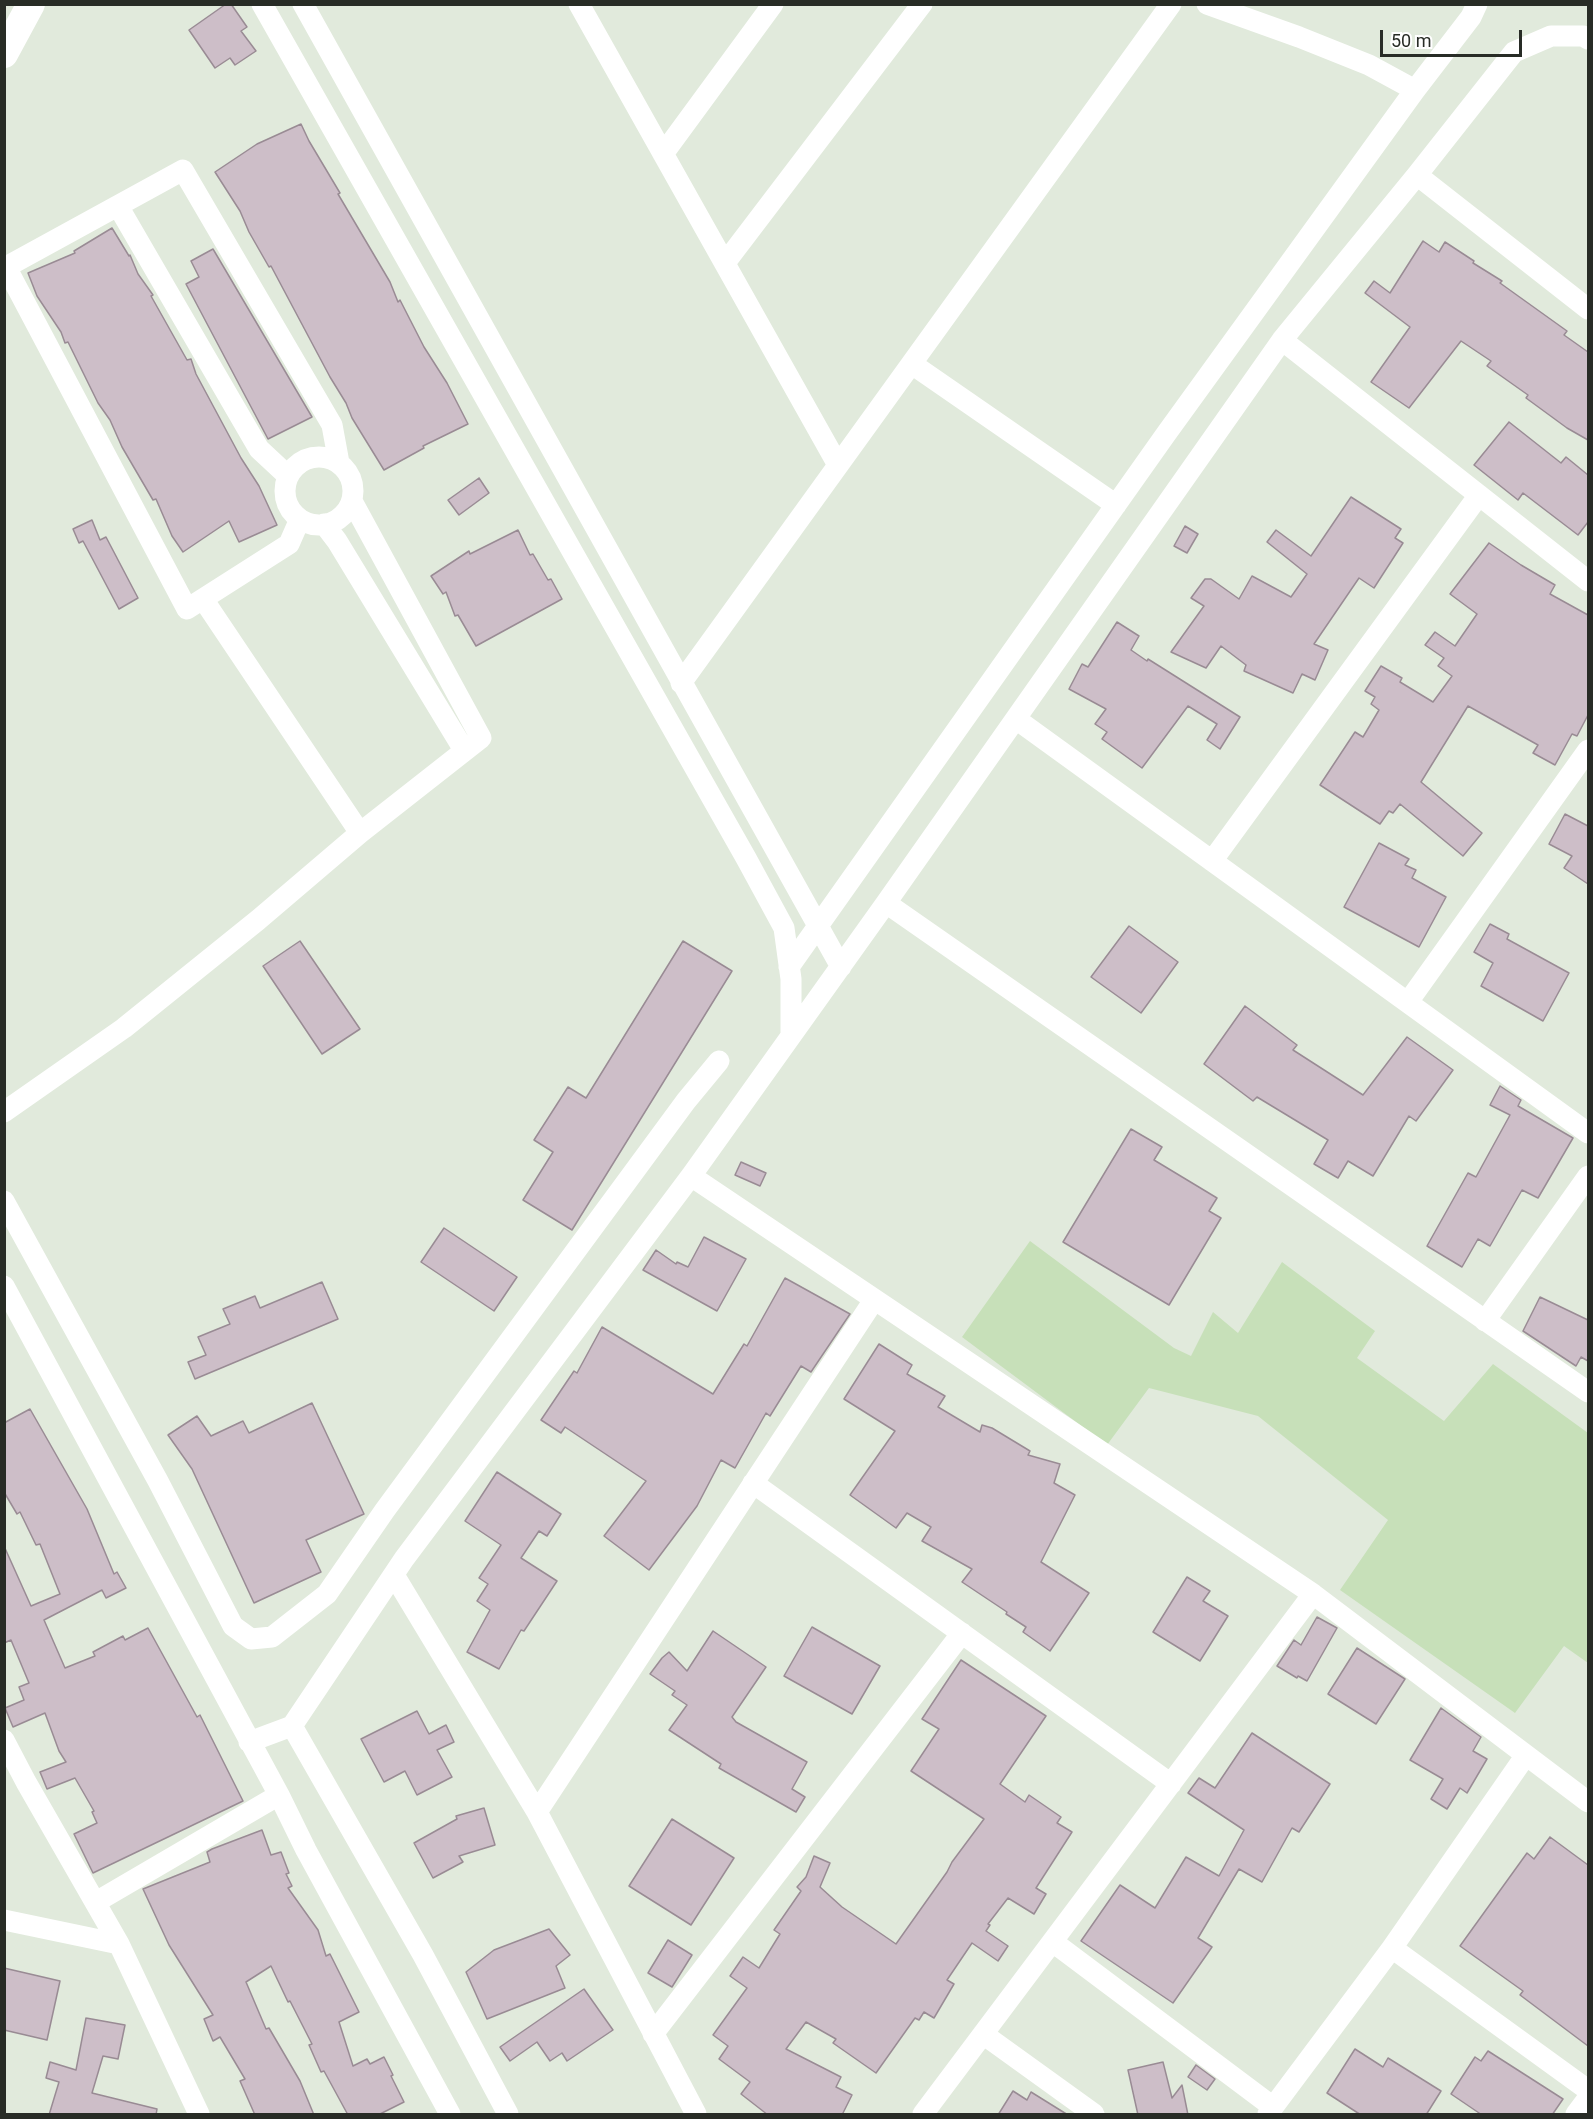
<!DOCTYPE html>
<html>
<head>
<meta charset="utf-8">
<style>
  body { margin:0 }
  #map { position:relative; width:1593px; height:2119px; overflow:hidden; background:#e1eadc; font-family:Roboto,sans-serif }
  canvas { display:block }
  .frame { position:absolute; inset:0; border:6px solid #282c26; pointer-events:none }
  .scale { position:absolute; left:1380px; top:30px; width:142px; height:27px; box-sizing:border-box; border:3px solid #282c26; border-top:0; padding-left:8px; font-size:18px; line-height:21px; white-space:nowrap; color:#282c26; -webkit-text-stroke:4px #fff; paint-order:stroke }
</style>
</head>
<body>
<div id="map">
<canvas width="1593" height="2119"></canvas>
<div class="frame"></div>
<div class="scale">50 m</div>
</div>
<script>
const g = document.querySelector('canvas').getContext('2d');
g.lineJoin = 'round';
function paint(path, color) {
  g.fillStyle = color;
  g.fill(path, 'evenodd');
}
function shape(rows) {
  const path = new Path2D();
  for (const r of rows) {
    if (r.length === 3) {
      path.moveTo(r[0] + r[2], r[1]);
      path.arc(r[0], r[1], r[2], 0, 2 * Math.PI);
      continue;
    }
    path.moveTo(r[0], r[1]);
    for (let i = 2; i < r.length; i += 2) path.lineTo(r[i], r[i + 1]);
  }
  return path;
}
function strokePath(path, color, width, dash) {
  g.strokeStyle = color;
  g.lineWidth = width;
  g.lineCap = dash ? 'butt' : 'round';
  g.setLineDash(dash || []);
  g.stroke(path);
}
paint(shape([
  [1030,1241,1174,1348,1191,1356,1213,1312,1238,1333,1282,1262,1375,1331,1357,1358,1444,1421,1493,1364,1588,1433,1588,1663,1564,1646,1515,1713,1340,1590,1388,1520,1258,1416,1149,1388,1107,1445,962,1337]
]), '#c7e0b9');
const building = shape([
  [226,4,231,4,247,27,241,31,256,51,235,65,230,58,215,68,189,30,226,4],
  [301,124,309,141,340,193,338,194,390,282,398,302,400,300,424,347,447,383,468,424,423,446,424,448,384,470,352,418,346,403,330,377,271,266,269,267,249,232,240,211,215,172,257,144,301,124],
  [112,228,129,256,130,255,138,274,153,295,151,296,187,360,191,359,196,374,241,458,259,486,277,525,239,542,229,521,183,552,172,536,156,499,153,500,122,447,110,420,98,403,68,342,65,343,61,332,37,296,28,273,75,253,74,251,112,228],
  [1423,241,1439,252,1445,242,1474,261,1473,263,1502,281,1500,283,1567,331,1564,335,1588,352,1588,440,1567,428,1526,398,1528,395,1487,366,1491,361,1461,341,1409,408,1371,382,1410,327,1365,293,1374,281,1390,293,1423,241],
  [213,249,312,417,268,439,186,284,199,277,191,261,213,249],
  [1509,422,1561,463,1566,457,1588,475,1588,522,1578,535,1523,493,1518,500,1474,465,1509,422],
  [479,478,489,493,459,515,448,500,479,478],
  [1351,497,1401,529,1395,538,1403,543,1374,588,1359,578,1314,644,1328,650,1315,680,1302,674,1293,693,1244,671,1246,665,1221,646,1206,668,1171,652,1204,606,1191,598,1205,579,1211,579,1239,599,1252,576,1291,597,1307,574,1267,542,1276,530,1311,556,1351,497],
  [92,520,100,540,106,537,138,598,119,609,83,541,79,543,73,529,92,520],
  [1185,526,1198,534,1187,553,1174,546,1185,526],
  [518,530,530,555,533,554,548,580,551,579,562,599,476,646,458,615,455,616,446,592,443,594,431,576,469,551,470,554,518,530],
  [1489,543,1521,565,1555,585,1550,594,1588,615,1588,715,1577,736,1572,734,1555,765,1533,753,1538,745,1468,706,1421,782,1482,833,1463,856,1400,804,1393,813,1389,811,1380,824,1320,785,1355,732,1363,737,1379,710,1371,704,1375,697,1365,691,1381,666,1402,678,1400,682,1433,702,1452,676,1438,666,1444,658,1425,645,1435,632,1455,646,1477,614,1450,594,1489,543],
  [1117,622,1139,636,1131,650,1147,661,1148,659,1240,717,1220,749,1207,740,1217,724,1188,706,1142,768,1102,739,1107,732,1095,724,1106,709,1069,689,1082,664,1088,667,1117,622],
  [1565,814,1588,826,1588,884,1564,868,1572,856,1549,844,1565,814],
  [1379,843,1409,859,1405,865,1416,870,1412,878,1446,897,1419,947,1344,907,1379,843],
  [1490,924,1509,934,1507,939,1569,973,1543,1021,1481,986,1493,963,1474,952,1490,924],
  [1129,926,1178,962,1141,1013,1091,977,1129,926],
  [300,941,360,1029,322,1054,263,966,300,941],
  [683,941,732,971,572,1230,523,1200,553,1152,534,1140,568,1087,586,1098,683,941],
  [1245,1006,1297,1045,1293,1050,1363,1095,1407,1037,1453,1070,1416,1121,1409,1116,1373,1176,1348,1161,1338,1178,1314,1164,1328,1140,1257,1097,1253,1101,1204,1064,1245,1006],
  [1500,1086,1521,1100,1518,1106,1573,1138,1538,1198,1522,1190,1490,1246,1478,1239,1462,1267,1427,1246,1468,1173,1476,1177,1510,1115,1490,1105,1500,1086],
  [1131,1129,1162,1147,1154,1160,1217,1198,1209,1211,1221,1218,1169,1305,1063,1242,1131,1129],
  [741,1162,766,1173,760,1186,735,1175,741,1162],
  [444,1228,517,1277,494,1311,421,1262,444,1228],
  [704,1237,746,1259,717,1311,643,1270,656,1250,676,1264,677,1262,688,1267,704,1237],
  [785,1278,850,1314,811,1372,801,1366,770,1416,766,1413,735,1468,721,1460,697,1506,649,1570,604,1536,646,1481,565,1427,561,1433,541,1420,574,1371,577,1373,602,1327,713,1394,744,1344,747,1346,785,1278],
  [322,1282,338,1319,195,1379,188,1362,206,1355,198,1337,230,1324,223,1309,255,1296,260,1308,322,1282],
  [1540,1297,1588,1320,1588,1361,1581,1357,1576,1366,1523,1331,1540,1297],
  [879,1344,912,1365,907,1374,945,1396,938,1407,980,1432,982,1425,992,1428,1030,1451,1028,1455,1060,1464,1054,1483,1075,1495,1041,1562,1089,1593,1050,1651,1023,1632,1026,1627,1006,1614,1007,1612,962,1582,972,1569,922,1541,931,1527,907,1513,896,1528,850,1495,895,1431,844,1399,879,1344],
  [312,1403,364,1514,306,1540,321,1572,254,1603,192,1469,168,1435,197,1416,211,1436,243,1421,249,1433,312,1403],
  [30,1409,87,1509,114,1574,117,1572,126,1588,106,1598,102,1590,44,1620,65,1668,95,1656,93,1652,123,1636,125,1640,148,1628,197,1717,200,1715,243,1801,93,1873,74,1834,97,1823,92,1812,94,1811,75,1778,47,1789,40,1772,66,1762,59,1751,45,1713,13,1727,5,1708,24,1700,19,1687,29,1683,11,1640,4,1643,4,1546,31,1606,60,1594,40,1544,36,1545,20,1512,17,1514,4,1492,4,1423,30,1409],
  [497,1472,561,1514,547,1536,539,1531,521,1558,557,1581,524,1631,521,1630,499,1669,467,1652,490,1610,477,1601,488,1584,479,1578,501,1545,465,1521,497,1472],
  [1187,1577,1210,1591,1203,1601,1228,1616,1200,1661,1153,1632,1187,1577],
  [1317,1617,1337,1628,1307,1681,1298,1676,1297,1678,1277,1666,1294,1640,1301,1645,1317,1617],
  [812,1627,880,1666,852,1714,784,1676,812,1627],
  [713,1631,766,1667,732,1717,736,1722,807,1762,792,1789,805,1797,796,1812,719,1768,721,1764,669,1730,687,1705,672,1695,675,1691,650,1674,662,1658,669,1652,687,1671,713,1631],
  [1357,1648,1405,1679,1376,1724,1328,1694,1357,1648],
  [961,1660,1046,1716,1000,1784,1025,1802,1029,1795,1061,1817,1057,1823,1072,1832,1036,1888,1046,1894,1034,1914,1008,1898,988,1924,990,1925,986,1931,1008,1946,998,1961,972,1943,947,1980,954,1984,934,2018,924,2012,919,2020,915,2018,876,2073,833,2043,836,2039,806,2022,786,2049,841,2077,836,2087,852,2095,842,2115,768,2115,741,2094,750,2082,719,2059,728,2046,713,2035,747,1988,730,1976,743,1957,759,1968,780,1934,774,1930,801,1891,797,1887,806,1877,814,1856,830,1863,820,1887,842,1907,896,1944,947,1872,952,1862,984,1819,911,1771,939,1729,922,1719,961,1660],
  [1441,1708,1481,1737,1473,1751,1487,1759,1467,1793,1460,1788,1447,1809,1431,1799,1443,1779,1410,1760,1441,1708],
  [417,1711,429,1734,446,1725,454,1742,437,1750,452,1777,417,1795,405,1771,384,1782,361,1739,417,1711],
  [1252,1733,1330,1784,1299,1832,1292,1828,1262,1882,1239,1869,1198,1938,1212,1947,1173,2003,1081,1941,1120,1885,1155,1908,1186,1857,1219,1876,1244,1830,1188,1793,1199,1778,1215,1788,1252,1733],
  [484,1808,495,1845,459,1856,463,1862,433,1878,414,1843,457,1819,456,1816,484,1808],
  [672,1819,734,1858,691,1925,629,1886,672,1819],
  [262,1830,271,1855,281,1852,289,1873,286,1874,292,1886,288,1888,318,1930,326,1956,330,1954,359,2012,339,2022,353,2066,367,2059,370,2064,384,2057,393,2075,391,2076,404,2102,378,2115,348,2115,324,2071,321,2072,309,2045,312,2044,290,2001,288,2002,271,1966,246,1982,266,2029,269,2028,300,2081,314,2115,255,2115,240,2081,245,2079,220,2037,213,2041,204,2019,213,2015,169,1945,143,1889,210,1862,207,1852,212,1849,262,1830],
  [1550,1837,1588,1865,1588,2046,1520,1995,1523,1991,1460,1946,1527,1853,1534,1859,1550,1837],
  [549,1929,570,1955,556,1966,565,1988,487,2019,466,1972,494,1950,549,1929],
  [668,1940,692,1955,672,1987,648,1973,668,1940],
  [4,1968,60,1981,47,2040,4,2030,4,1968],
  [584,1989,613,2030,567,2061,562,2053,550,2061,537,2042,510,2061,500,2047,584,1989],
  [86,2018,125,2025,118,2059,103,2056,92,2093,157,2109,156,2115,49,2115,59,2082,46,2078,50,2062,76,2070,86,2018],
  [1355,2049,1383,2067,1388,2058,1441,2091,1426,2115,1361,2115,1327,2093,1355,2049],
  [1488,2051,1563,2099,1552,2115,1482,2115,1451,2094,1475,2057,1481,2061,1488,2051],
  [1163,2062,1172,2098,1182,2085,1188,2115,1138,2115,1128,2070,1163,2062],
  [1196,2065,1215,2079,1207,2090,1188,2077,1196,2065],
  [1013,2091,1027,2100,1031,2092,1068,2115,998,2115,1013,2091]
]);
paint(building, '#cdbec8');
strokePath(building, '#998b94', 1.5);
strokePath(shape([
  [262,4,746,858,784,928,791,979,791,1036],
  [303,4,841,967],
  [579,4,838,465],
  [1207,4,1299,37,1369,65,1415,90],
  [663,154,773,4],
  [1417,175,1588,309],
  [118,206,259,449,288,476],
  [725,263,922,4],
  [1282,340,1588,581],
  [912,364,1116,505],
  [319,491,34],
  [300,519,289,544,187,609,6,267,183,170,332,425,339,463],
  [324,524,337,541,464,750],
  [203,599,360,833],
  [681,683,1171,4],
  [1016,719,1588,1133],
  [1212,861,1479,495],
  [886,903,1588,1392],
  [789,967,1166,434,1415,90,1471,17,1477,4],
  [1408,1002,1588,750],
  [4,1112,124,1028,258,920,360,833,481,738,352,501],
  [691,1176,1313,1594,1588,1802],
  [4,1201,158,1481,233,1626,251,1639,272,1637,327,1594,385,1510,686,1101,719,1061],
  [4,1286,279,1795,306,1850,450,2114],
  [1485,1321,1588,1176],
  [753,1483,1171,1784],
  [394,1575,537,1812,696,2114],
  [292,1726,423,1955,508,2114],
  [4,1740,26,1782,119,1944,199,2114],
  [249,1742,292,1726,404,1559,691,1176,886,903,1282,340,1417,175,1514,52,1551,36,1583,36,1588,39],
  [537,1812,874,1300],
  [96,1902,279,1795],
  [4,1920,119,1944],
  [1053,1942,1273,2107],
  [1392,1948,1588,2090],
  [653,2034,962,1633],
  [983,2034,1094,2114],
  [923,2114,1313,1594],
  [1268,2114,1392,1948,1526,1755],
  [1576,2114,1588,2098]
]), '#fff', 21);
strokePath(shape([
  [4,54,31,4]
]), '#fff', 28);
</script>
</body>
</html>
